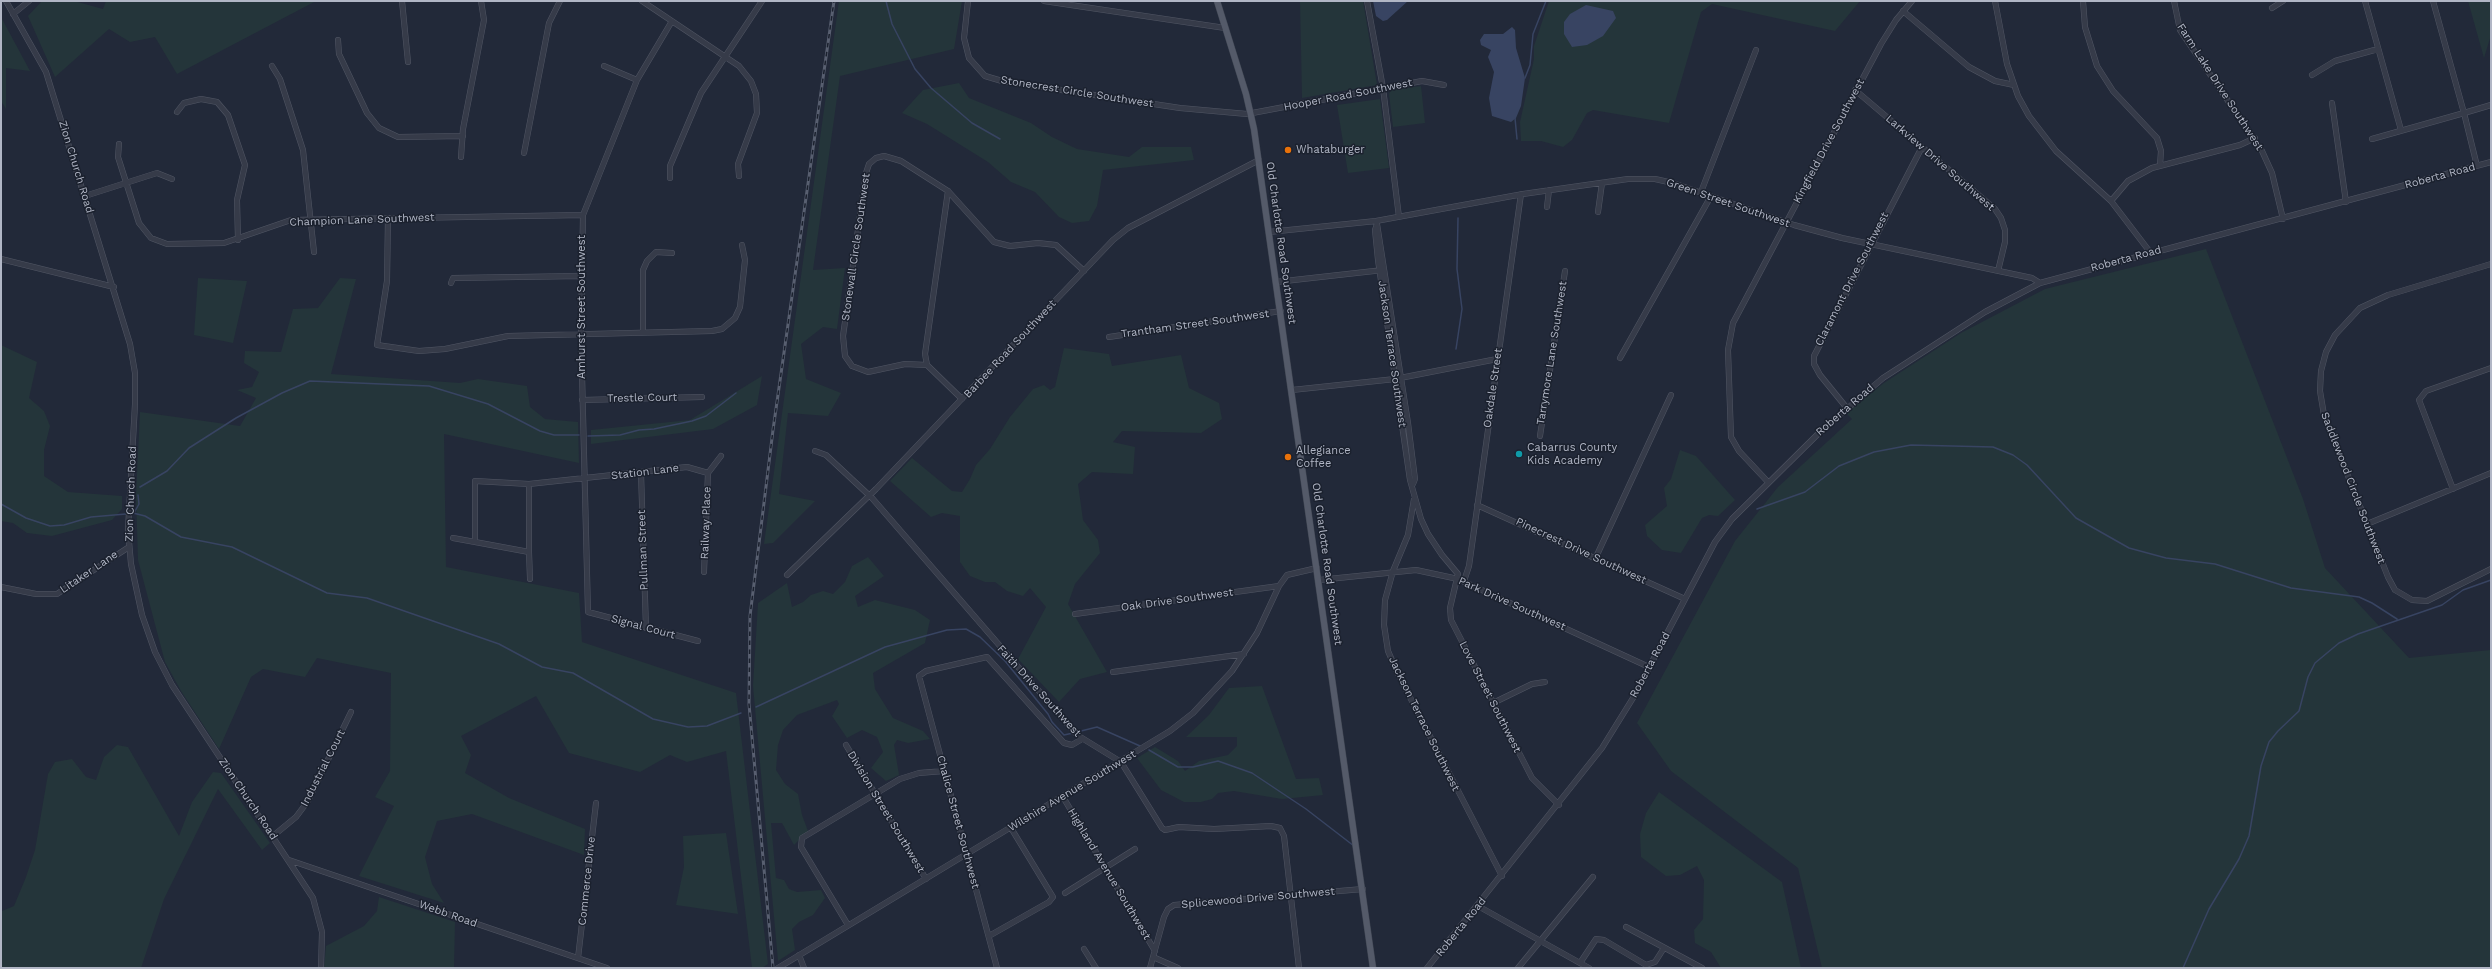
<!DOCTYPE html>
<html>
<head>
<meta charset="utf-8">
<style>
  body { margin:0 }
  #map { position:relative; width:2492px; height:969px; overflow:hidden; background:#222939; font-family:"Work Sans",sans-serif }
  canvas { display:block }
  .frame { position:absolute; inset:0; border:2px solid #b1b6c5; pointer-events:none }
</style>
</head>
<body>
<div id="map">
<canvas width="2492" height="969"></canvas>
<div class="frame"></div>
</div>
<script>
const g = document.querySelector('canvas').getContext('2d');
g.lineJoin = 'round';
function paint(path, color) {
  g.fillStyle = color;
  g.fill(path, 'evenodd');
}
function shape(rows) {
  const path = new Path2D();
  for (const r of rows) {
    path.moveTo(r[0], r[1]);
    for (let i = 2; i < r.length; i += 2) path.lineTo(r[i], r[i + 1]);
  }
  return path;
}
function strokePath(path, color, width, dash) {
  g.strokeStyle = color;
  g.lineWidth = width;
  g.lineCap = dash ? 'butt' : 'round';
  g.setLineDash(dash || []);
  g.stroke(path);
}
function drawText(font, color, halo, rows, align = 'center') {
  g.font = font + ' "Work Sans",sans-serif';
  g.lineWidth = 3;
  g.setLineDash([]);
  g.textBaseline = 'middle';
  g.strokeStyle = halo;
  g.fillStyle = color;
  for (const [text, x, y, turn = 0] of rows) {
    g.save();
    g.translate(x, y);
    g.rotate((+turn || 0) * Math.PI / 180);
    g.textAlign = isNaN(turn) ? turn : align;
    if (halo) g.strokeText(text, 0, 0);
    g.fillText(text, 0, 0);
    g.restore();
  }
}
paint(shape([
  [42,1,74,1,103,9,106,1,316,1,177,74,155,37,130,42,109,29,55,77,28,16],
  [839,1,962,1,954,49,840,76,813,270,845,268,837,329,823,327,801,344,806,379,841,393,828,416,788,413,779,494,815,501,773,543,764,544],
  [1300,1,1363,1,1377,85,1302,98],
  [1549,1,1860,1,1835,31,1712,4,1701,12,1669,123,1593,110,1587,113,1572,140,1563,147,1541,141,1521,141,1520,122,1534,59,1534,46],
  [2468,1,2491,1,2491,35,2484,58],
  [1,17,30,71,6,68,6,109,1,101],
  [959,83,969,98,1031,123,1052,137,1077,149,1129,157,1142,147,1191,147,1194,160,1103,170,1097,206,1089,221,1072,223,1059,217,1035,192,1011,182,988,162,927,124,902,113,923,90],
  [1421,86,1425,123,1393,127,1389,94,1391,90],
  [1380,99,1389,168,1348,173,1337,105],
  [2206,249,2303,499,2325,568,2409,658,2491,650,2491,968,1822,968,1798,868,1671,771,1637,723,1735,541,1778,487,1852,419,1846,413,1884,383,1961,333,2045,289],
  [198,278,247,281,233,343,194,335],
  [340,278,356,279,331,374,460,383,478,379,527,386,530,407,545,419,578,422,579,463,444,434,446,567,579,593,582,642,736,693,768,964,762,968,752,968,726,751,687,762,670,755,640,772,569,753,536,696,461,736,471,755,465,773,509,798,585,829,584,855,472,814,437,821,425,857,432,884,444,903,359,876,394,806,375,797,390,771,391,673,317,658,305,677,263,669,251,677,219,749,181,691,165,662,138,560,136,495,140,412,240,426,256,398,237,390,252,387,259,372,244,363,245,351,281,352,293,309,318,308],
  [1,345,37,362,29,398,44,411,50,426,44,450,44,476,68,492,122,496,122,509,112,520,52,536,27,533,13,523,1,521],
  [1064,348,1109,354,1112,366,1181,355,1189,388,1219,403,1222,419,1201,433,1122,431,1113,442,1135,447,1133,474,1092,472,1078,484,1083,520,1098,540,1100,553,1075,584,1068,604,1107,672,1080,679,1059,702,1018,659,1046,607,1030,588,1023,596,1007,591,995,582,985,582,970,576,960,562,960,516,942,513,931,517,890,481,912,458,952,491,962,492,970,479,976,465,990,449,1010,417,1033,389,1044,385,1050,390,1055,387],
  [762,376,757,405,713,429,591,444,591,430,690,420],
  [1680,450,1696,456,1735,500,1718,516,1709,515,1702,518,1681,553,1662,550,1647,536,1645,525,1667,506,1664,488,1671,479],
  [868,557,884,576,855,596,858,607,875,600,915,610,930,620,925,643,873,673,875,689,893,718,923,731,930,739,908,743,897,740,894,745,899,775,886,781,871,768,883,752,877,737,862,730,847,738,832,716,839,704,837,700,797,715,783,730,778,745,776,770,785,784,798,794,802,815,808,831,794,845,782,823,771,823,776,878,784,880,789,889,797,892,821,890,825,898,813,915,799,922,792,929,795,950,778,961,753,686,758,603,787,583,792,607,803,602,811,595,823,591,833,594,845,582,852,566],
  [1262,686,1296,779,1319,778,1323,795,1282,799,1234,791,1218,793,1212,799,1201,802,1184,802,1161,790,1137,758,1155,747,1178,761,1185,771,1199,761,1228,755,1237,746,1237,737,1186,737,1209,715,1229,688],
  [117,745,128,747,179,836,192,802,213,772,221,773,270,843,262,850,218,789,164,899,141,968,1,968,1,914,2,911,14,906,26,877,35,850,48,774,55,762,72,759,86,777,96,780,104,757],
  [1659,792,1782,882,1801,968,1721,968,1711,952,1695,943,1694,930,1703,919,1704,880,1697,866,1680,875,1666,876,1641,857,1640,834,1646,813],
  [726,833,738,914,676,905,684,867,683,836],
  [379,897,455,922,454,968,324,968,326,946,364,926,377,911]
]), '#24353a');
paint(shape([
  [1373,1,1408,1,1387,20,1383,21,1376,16],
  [1586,5,1613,11,1616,18,1603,36,1587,45,1572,47,1564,34,1564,22,1570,14],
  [1512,27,1515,30,1516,48,1525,78,1521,106,1516,118,1511,122,1492,116,1489,98,1494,72,1488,57,1491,50,1481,45,1480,40,1484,34,1503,34]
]), '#384462');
strokePath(shape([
  [886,1,892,24,915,69,931,88,972,123,1000,139],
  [1525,78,1530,65,1533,34,1546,1],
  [1515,118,1517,139],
  [1456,349,1462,309,1457,269,1458,218],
  [588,436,620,435,639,430,654,429,692,421,706,416,736,393],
  [140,487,167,471,189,448,236,418,282,393,310,381,429,386,488,404,540,431,554,435,579,435],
  [1,504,26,518,50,526,64,525,91,517,126,514],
  [1757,509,1805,492,1839,466,1874,452,1911,445,1993,447,2013,455,2027,465,2076,518,2129,548,2166,558,2215,564,2291,588,2359,597,2372,603,2397,619],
  [133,513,145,516,181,537,232,547,327,593,367,598,499,644,542,667,573,673,653,719,688,727,707,726,741,713],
  [134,513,139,504,138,495],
  [756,707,885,647,947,630,966,629,980,637,1005,661,1048,714,1052,722,1064,735,1073,733],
  [1077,732,1097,727,1140,746],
  [1149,750,1178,767,1193,767,1218,761,1252,773,1306,809,1354,846],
  [2183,968,2209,909,2239,859,2249,836,2261,766,2269,742,2278,731,2299,711,2308,677,2315,663,2339,643,2358,634,2442,605,2463,590,2491,580]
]), '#384462', 1.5);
const minor = shape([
  [6,1,46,72,130,344,135,373,135,404,128,530,131,564,142,615,155,652,172,685,313,898,322,932,321,968],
  [402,1,408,62],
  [642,1,739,66,751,81,756,94,757,113,738,164,739,176],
  [968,1,964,38,969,58,985,76,1002,81,1180,108,1247,114,1422,81,1444,85],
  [1044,1,1225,28],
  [1367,1,1383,88,1399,217],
  [1995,1,2007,64,2018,96,2029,116,2056,151,2111,201,2150,252],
  [2083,1,2085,27,2097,66,2113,91,2157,138,2161,151,2160,165],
  [2174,1,2180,30,2262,151,2272,173,2283,219],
  [2365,1,2401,130],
  [2272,8,2283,1],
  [1903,11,1969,67,1995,81,2014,85],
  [13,14,29,1],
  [672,21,637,80,583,215,581,334,588,612,698,641],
  [338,40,339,54,367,113,379,128,398,137,463,136],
  [272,66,280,79,303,150,314,252],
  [604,66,637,80],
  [2312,75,2335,61,2378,49],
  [1855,90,1995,209,2001,218,2005,230,2005,242,1998,271],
  [2332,103,2346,202],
  [177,112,184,103,201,99,217,102,228,115,245,165,237,200,238,240],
  [2372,139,2464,113,2433,1],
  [119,144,118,157,139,223,151,238,167,244,224,243,291,220,583,215],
  [524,153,549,23,560,1],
  [461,157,463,129,484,20,481,1],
  [2477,166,2464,113,2491,105],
  [670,178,670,166,701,93,762,1],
  [1701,192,1756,50],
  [85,196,157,173,172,179],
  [2111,201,2128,181,2152,168,2240,145,2255,138],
  [1547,207,1549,190],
  [1598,212,1602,183],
  [388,218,387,281,377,345,419,351,445,349,508,336,712,331,722,329,735,318,740,307,745,260,742,245],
  [1377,224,1375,230,1378,260,1410,480,1421,519,1428,534,1442,555,1458,574,1450,608,1451,620,1532,778,1559,805],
  [1377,224,1408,423,1415,479,1413,484],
  [1269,232,1376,221,1523,194,1628,179,1655,179,1673,183,1794,225,1842,238,2032,278,2040,283],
  [1,259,114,287],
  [2491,264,2388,295,2360,308,2335,335,2326,352,2321,371,2320,391,2324,415,2388,577,2395,590,2412,600,2427,601,2491,569],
  [1276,282,1383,270],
  [451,283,453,278,581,276],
  [643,332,643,270,647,261,656,252,672,253],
  [1109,337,1281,311],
  [1620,358,1711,196],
  [927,365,925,354,948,191],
  [1292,390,1395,379,1497,359],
  [962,399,927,365,905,364,868,372,852,366,845,356,843,336,866,173,869,164,876,158,884,156,901,161,948,191,994,242,1010,246,1038,243,1056,245,1084,271],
  [582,400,702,397],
  [1846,407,1820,375,1814,364,1814,356,1922,147],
  [1540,436,1565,271],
  [815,451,826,455,872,498,1077,735,1121,762,1162,828,1165,830,1179,827,1214,829,1271,826,1280,828,1284,836,1299,968],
  [641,473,646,628],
  [1768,482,1739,451,1731,437,1728,350,1733,323,1881,44,1896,20,1912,1],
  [529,484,529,552,475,542,475,481,529,484,687,467,708,473,721,456],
  [2453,489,2419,400,2426,391,2491,368],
  [1414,499,1408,535,1393,571,1385,600,1384,625,1388,651,1398,674,1502,876],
  [1477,505,1685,599],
  [2367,524,2491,473],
  [453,538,475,542],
  [529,552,530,579],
  [1596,557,1671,395],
  [704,572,708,473],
  [787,575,876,489,1113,240,1128,228,1259,160],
  [1319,580,1416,570,1458,579,1649,667],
  [1464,581,1469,566,1521,194],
  [1,587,36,594,57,594,129,547],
  [1075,614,1279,586],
  [1113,672,1244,654],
  [1493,703,1532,684,1545,682],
  [846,745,926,879],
  [1063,797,1155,951],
  [273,836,296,817,308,801,351,712],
  [289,860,607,968],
  [1065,893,1135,849],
  [1478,906,1589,968],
  [848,925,801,847,802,838,900,779,919,773,944,771],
  [1626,927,1702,968],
  [989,936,1049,902,1053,897,1011,828],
  [1084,949,1096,968],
  [799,955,804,968],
  [1153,957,1178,968],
  [578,958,596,803],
  [1580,963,1596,939,1604,940,1646,965,1655,962,1664,948],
  [778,968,1170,731,1193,713,1232,671,1257,633,1279,586,1287,575,1317,568],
  [997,968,919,676,926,671,987,657,1064,743,1072,745,1082,739],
  [1150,968,1164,917,1168,909,1174,905,1363,889],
  [1427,968,1602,748,1633,698,1715,542,1732,519,1820,432,1883,378,1985,312,2040,283,2491,162],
  [1518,968,1593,877]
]);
const major = shape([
  [1217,1,1246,94,1254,129,1373,968]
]);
strokePath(minor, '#515664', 6);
strokePath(major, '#3f4552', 7);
strokePath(minor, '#363b49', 5);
strokePath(major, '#545a69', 6);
const rail = shape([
  [773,968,749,704,750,616,773,430,834,1]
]);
strokePath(rail, '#585f70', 3);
strokePath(rail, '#1b212e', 1.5, [4.5]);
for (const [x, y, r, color] of [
  [1288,150,4,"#e8710a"],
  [1519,454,4,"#0f9aa8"],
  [1288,457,4,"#e8710a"]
]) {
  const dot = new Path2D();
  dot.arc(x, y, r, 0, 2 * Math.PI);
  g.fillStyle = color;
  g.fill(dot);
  strokePath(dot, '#1b212e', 1.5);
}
drawText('11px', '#b1b6c5', '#1b212e', [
  ["Farm Lake Drive Southwest",2220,87,57],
  ["Stonecrest Circle Southwest",1077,92,9],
  ["Hooper Road Southwest",1348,95,-11],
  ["Kingfield Drive Southwest",1829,141,-62],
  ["Larkview Drive Southwest",1940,163,41],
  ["Zion Church Road",76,167,73],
  ["Roberta Road",2440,176,-15],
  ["Green Street Southwest",1728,203,19],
  ["Champion Lane Southwest",362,220,-2],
  ["Old Charlotte Road Southwest",1281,243,82],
  ["Stonewall Circle Southwest",856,247,-82],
  ["Roberta Road",2126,259,-15],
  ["Claramont Drive Southwest",1852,279,-63],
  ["Amhurst Street Southwest",582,307,-90],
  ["Trantham Street Southwest",1195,324,-8],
  ["Barbee Road Southwest",1010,349,-47],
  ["Tarrymore Lane Southwest",1552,353,-81],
  ["Jackson Terrace Southwest",1392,354,82],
  ["Oakdale Street",1493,388,-82],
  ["Trestle Court",642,398,-1],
  ["Roberta Road",1845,410,-41],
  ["Station Lane",645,472,-7],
  ["Saddlewood Circle Southwest",2353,488,69],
  ["Zion Church Road",131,494,-88],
  ["Railway Place",706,523,-88],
  ["Pullman Street",643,550,-92],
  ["Pinecrest Drive Southwest",1581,551,25],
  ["Old Charlotte Road Southwest",1327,564,82],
  ["Litaker Lane",89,572,-34],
  ["Oak Drive Southwest",1177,600,-8],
  ["Park Drive Southwest",1512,604,24],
  ["Signal Court",643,627,15],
  ["Roberta Road",1650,665,-62],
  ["Faith Drive Southwest",1039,691,48],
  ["Love Street Southwest",1490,697,63],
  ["Jackson Terrace Southwest",1424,724,64],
  ["Industrial Court",323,768,-63],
  ["Wilshire Avenue Southwest",1072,791,-31],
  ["Zion Church Road",248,799,56],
  ["Division Street Southwest",886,812,59],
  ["Chalice Street Southwest",958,822,75],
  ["Highland Avenue Southwest",1109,874,59],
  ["Commerce Drive",587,881,-84],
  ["Splicewood Drive Southwest",1258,898,-5],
  ["Webb Road",448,914,19],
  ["Roberta Road",1461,927,-51]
]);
drawText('11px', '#b1b6c5', '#1b212e', [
  ["Whataburger",1296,150],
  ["Cabarrus County",1527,448],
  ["Kids Academy",1527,461],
  ["Allegiance",1296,451],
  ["Coffee",1296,464]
], 'left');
</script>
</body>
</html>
